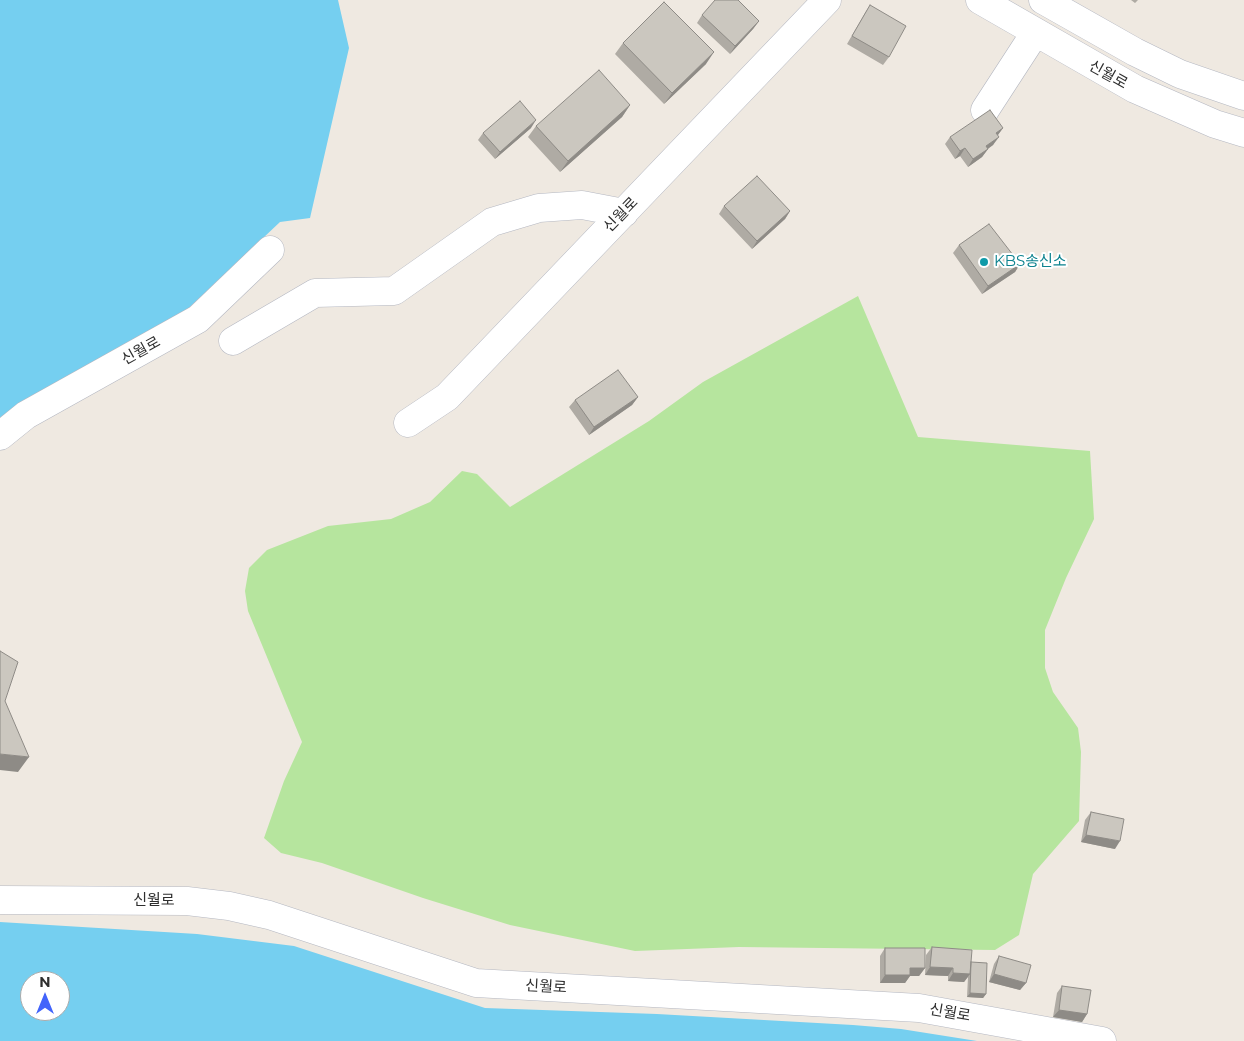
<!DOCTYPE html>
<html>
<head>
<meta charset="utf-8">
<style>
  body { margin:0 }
  #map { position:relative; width:1244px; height:1041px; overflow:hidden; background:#efe9e1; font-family:Montserrat,sans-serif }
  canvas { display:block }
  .north { position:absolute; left:20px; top:971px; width:50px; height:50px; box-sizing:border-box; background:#fff; border:1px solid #ababab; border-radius:50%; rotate:0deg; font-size:14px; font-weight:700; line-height:20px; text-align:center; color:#2e2e2e }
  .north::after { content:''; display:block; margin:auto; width:18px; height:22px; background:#4264fb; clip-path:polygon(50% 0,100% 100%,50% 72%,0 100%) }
</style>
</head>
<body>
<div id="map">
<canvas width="1244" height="1041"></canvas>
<div class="north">N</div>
</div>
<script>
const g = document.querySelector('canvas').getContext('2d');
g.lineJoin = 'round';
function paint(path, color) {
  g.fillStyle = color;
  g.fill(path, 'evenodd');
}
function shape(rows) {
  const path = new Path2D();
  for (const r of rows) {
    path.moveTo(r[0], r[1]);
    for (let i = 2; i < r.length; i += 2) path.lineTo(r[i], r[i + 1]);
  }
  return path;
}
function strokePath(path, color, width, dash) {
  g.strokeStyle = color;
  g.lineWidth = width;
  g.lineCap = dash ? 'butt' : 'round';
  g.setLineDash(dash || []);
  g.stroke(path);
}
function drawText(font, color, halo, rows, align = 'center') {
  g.font = font + ' Montserrat,"Noto Sans KR",sans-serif';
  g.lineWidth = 4;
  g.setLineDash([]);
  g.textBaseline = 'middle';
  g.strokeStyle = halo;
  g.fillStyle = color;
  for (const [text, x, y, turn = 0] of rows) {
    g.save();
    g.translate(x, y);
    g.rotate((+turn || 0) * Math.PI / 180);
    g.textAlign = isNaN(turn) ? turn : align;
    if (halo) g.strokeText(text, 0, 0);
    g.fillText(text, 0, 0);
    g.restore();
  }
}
paint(shape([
  [858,296,918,437,1090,451,1094,519,1066,578,1045,630,1045,668,1053,692,1078,728,1081,752,1079,821,1033,874,1019,935,995,950,739,947,635,951,510,925,423,898,322,863,281,853,264,838,284,781,302,742,248,611,245,591,249,568,267,550,328,526,391,519,430,502,462,471,477,474,510,507,649,421,703,382]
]), '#b6e59e');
paint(shape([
  [0,0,338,0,349,48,310,218,280,222,189,308,0,421],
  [0,922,197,934,294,946,485,1008,657,1014,853,1025,901,1029,977,1041,0,1041],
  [30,981,60,981,60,1011,30,1011]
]), '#75cff0');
const minor = shape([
  [980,0,1135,89,1215,124,1244,133],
  [1043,0,1135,52,1180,74,1244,96],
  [985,110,1035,33],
  [233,341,315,293,394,291,492,222,539,208,582,205,624,213],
  [408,423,447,397,827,0],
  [0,436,26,415,198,319,270,250],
  [0,900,187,901,229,906,269,915,476,983,919,1008,1102,1041]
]);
strokePath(minor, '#b4b7c1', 29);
strokePath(minor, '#fff', 28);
paint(shape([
  [1131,0,1138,0,1135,3],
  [870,5,889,57,883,65,847,44,865,13],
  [702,15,759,21,753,29,730,54,697,23],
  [623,43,706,64,664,104,615,54],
  [630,105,622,117,560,172,528,137,536,126],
  [531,128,495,159,478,140,483,133],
  [1003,128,998,135,993,145,988,149,982,157,968,167,960,156,955,159,945,144,950,137],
  [724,206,790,211,785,219,752,249,719,214],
  [959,245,1020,264,1015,272,982,294,953,253],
  [638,397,632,405,589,435,569,407,575,400],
  [1091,812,1115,849,1081,842,1085,820],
  [932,947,971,963,986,994,983,998,967,997,968,977,964,982,948,981,948,976,925,975,926,955],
  [885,948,925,968,919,976,910,976,905,983,880,983,880,956],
  [999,956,1026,983,1020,990,989,982,994,964],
  [1062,986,1087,1014,1082,1022,1053,1017,1057,993]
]), '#afaba4');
paint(shape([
  [759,21,753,29,730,54,735,46],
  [714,52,706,64,664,104,672,93],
  [630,105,622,117,560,172,568,161],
  [536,120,531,128,495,159,500,152],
  [1003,128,997,136,996,133],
  [999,137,993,145,980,154,986,146],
  [965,148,960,156,955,159,960,151],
  [988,149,982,157,968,167,973,159],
  [790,211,785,219,752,249,757,241],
  [1020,264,1015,272,982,294,988,286],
  [638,397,632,405,589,435,594,427],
  [0,754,29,757,18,772,0,770],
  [1086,835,1120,841,1115,849,1081,842],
  [930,967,953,968,948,976,925,975],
  [910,968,925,968,919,976,910,976,905,983,880,983,885,975],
  [953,973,970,974,964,982,948,981],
  [994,974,1026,983,1020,990,989,982],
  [970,993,986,994,983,998,967,997],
  [1059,1010,1087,1014,1082,1022,1053,1017]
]), '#8e8b86');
const building = shape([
  [715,0,738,0,759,21,735,46,702,15,715,0],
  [664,2,714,52,672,93,623,43,664,2],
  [870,5,906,26,889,57,852,36,870,5],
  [599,70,630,105,568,161,536,126,599,70],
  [520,101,536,120,500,152,483,133,520,101],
  [990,110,1003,128,996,133,999,137,986,146,988,149,973,159,965,148,960,151,950,137,990,110],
  [757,176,790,211,757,241,724,206,757,176],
  [989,224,1020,264,988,286,959,245,989,224],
  [618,370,638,397,594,427,575,400,618,370],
  [0,651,18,662,5,701,29,757,0,754,0,651],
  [1091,812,1124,819,1120,841,1086,835,1091,812],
  [932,947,972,950,970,974,953,973,953,968,930,967,932,947],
  [885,948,925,948,925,968,910,968,910,975,885,975,885,948],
  [999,956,1031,965,1026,983,994,974,999,956],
  [971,962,987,963,986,994,970,993,971,962],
  [1062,986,1091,990,1087,1014,1059,1010,1062,986]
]);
paint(building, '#cbc7bf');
strokePath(building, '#8e8b86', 1);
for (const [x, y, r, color] of [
  [984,262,5,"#0f9aa8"]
]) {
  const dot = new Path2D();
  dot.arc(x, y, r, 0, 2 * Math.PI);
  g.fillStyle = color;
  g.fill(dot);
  strokePath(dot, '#fff', 2);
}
drawText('15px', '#2e2e2e', '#fff', [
  ["신월로",1108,75,29],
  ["신월로",621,215,-46],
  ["신월로",141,351,-29],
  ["신월로",154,901],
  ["신월로",546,987,3],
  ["신월로",950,1013,10]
]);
drawText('15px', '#0d838f', '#fff', [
  ["KBS송신소",994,262]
], 'left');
</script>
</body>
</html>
